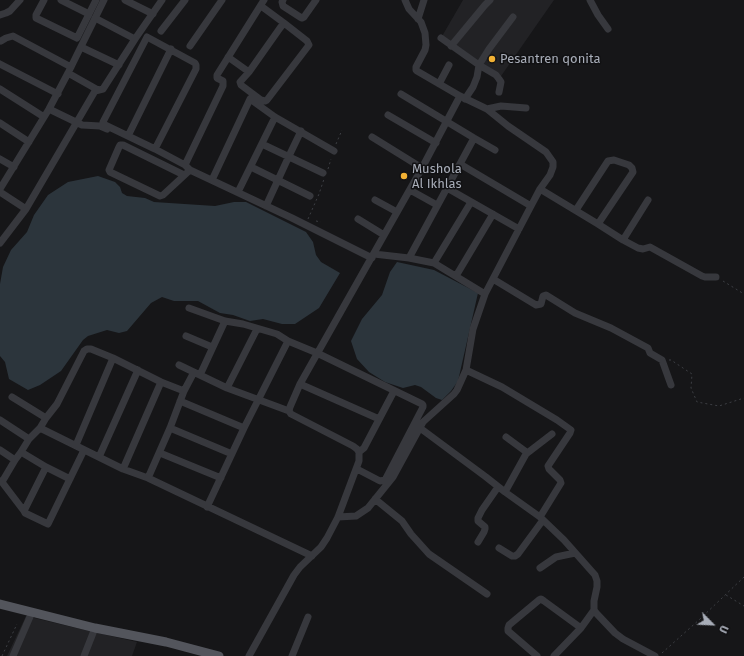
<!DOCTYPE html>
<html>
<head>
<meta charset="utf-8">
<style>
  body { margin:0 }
  #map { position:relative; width:744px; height:656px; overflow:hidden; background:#161618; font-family:"Fira Sans",sans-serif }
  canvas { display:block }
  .north { position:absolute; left:692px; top:604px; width:40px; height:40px; -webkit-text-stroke:3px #111113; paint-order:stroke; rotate:114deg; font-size:11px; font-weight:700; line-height:16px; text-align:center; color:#a8adb8 }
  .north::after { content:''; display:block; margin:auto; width:14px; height:18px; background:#a8adb8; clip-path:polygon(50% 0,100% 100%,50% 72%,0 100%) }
</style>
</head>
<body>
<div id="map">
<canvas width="744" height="656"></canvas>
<div class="north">U</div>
</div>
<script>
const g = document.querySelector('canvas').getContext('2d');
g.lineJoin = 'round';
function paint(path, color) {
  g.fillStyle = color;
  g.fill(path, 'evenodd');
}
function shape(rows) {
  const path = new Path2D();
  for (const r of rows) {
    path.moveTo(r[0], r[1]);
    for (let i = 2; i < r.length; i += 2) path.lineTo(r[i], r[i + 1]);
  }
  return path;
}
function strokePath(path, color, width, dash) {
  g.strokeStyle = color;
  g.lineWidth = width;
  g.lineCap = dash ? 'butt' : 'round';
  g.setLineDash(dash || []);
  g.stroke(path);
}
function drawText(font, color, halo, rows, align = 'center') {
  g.font = font + ' "Fira Sans",sans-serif';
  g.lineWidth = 3;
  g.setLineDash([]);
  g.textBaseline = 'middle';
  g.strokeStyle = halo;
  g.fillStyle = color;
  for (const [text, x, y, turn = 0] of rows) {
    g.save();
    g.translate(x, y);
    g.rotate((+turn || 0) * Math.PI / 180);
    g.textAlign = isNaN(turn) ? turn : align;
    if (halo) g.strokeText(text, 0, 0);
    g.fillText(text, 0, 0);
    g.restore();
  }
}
paint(shape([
  [463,0,554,0,499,79,441,38],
  [26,616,89,631,137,642,132,656,7,656]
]), '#222225');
paint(shape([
  [98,176,115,182,120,187,122,193,127,196,145,198,154,202,215,206,234,202,246,202,306,232,313,242,316,255,321,262,340,273,319,308,295,324,282,324,263,319,250,321,233,315,220,313,198,301,174,301,162,297,151,303,127,331,119,333,107,330,88,336,83,340,61,371,40,385,28,390,9,379,5,362,0,356,0,284,3,267,11,250,27,232,34,215,48,195,68,182],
  [397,262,434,270,478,293,458,381,451,391,442,400,436,398,421,387,415,385,403,388,385,382,369,372,357,359,351,341,362,319,382,295,390,272]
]), '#2c353c');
strokePath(shape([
  [336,144,342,130],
  [328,169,331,159],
  [308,219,319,194,324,179],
  [316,221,321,222],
  [723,281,744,294],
  [669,360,671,360,692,374,691,388,697,402,719,406,744,398],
  [726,595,744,606],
  [662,653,700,619,744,577],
  [2,656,17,624]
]), '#3d3f44', 1, [2, 3]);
strokePath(shape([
  [44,0,36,15,36,18,77,38,96,0],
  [61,0,89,14],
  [125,0,153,14],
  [283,0,282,2,283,6,300,17,302,18,304,17,316,0],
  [590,0,598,15,608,29],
  [0,15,6,13,10,11,20,0],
  [95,18,135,39],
  [418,19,424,0],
  [161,31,185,0],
  [441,38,479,65,496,75,499,79,501,82,499,92],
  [1,41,6,38,13,36,71,67],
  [190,46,222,0],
  [451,46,485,5,490,0],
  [81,47,119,65],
  [228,57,249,72,280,28,284,23,261,6],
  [0,64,58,94],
  [249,72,240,82,241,85,261,100,265,101,267,100,309,45,307,41,284,23],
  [68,73,98,90],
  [439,84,449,65],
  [0,89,44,117],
  [401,94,474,138,495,150],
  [465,99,473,87,477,77,479,65,489,49,513,17],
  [49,109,82,125,100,126,107,129],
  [487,109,501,106,526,108],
  [388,115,436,143],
  [0,123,29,142],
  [128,136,171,49],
  [372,137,422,168],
  [262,144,323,173],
  [155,149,196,69,196,65,195,63,147,37,103,122,103,124,155,149,185,165,190,170,292,218,372,258],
  [0,159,14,167],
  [460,164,531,206],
  [185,165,223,86,223,81,217,78,217,75,264,0],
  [251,167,310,196],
  [184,175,123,145,120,145,119,147,109,170,110,172,160,196,163,195,190,170],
  [212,180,250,99,275,117,334,151],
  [447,188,519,229],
  [0,189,49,109,68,73,104,0],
  [540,189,598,224,623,240,638,248,643,249,650,247,702,276,705,277,716,277],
  [410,190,437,205],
  [0,192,26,209],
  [238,192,275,117],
  [375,200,397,212],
  [266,206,289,156,301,131],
  [576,210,608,161,614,160,629,165,632,168,633,172,598,224],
  [358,219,384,235],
  [623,240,648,200],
  [0,243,26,209,95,91,103,89,135,39,162,0],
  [374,254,409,258,434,263,485,294],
  [409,258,474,138],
  [434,263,471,202],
  [456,276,493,214],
  [493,279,536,305,541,304,543,296,546,295,575,313,611,328,648,348,650,353,662,360,671,385],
  [189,308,225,321,243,324,277,334,288,341,317,353,422,404,423,405,423,407,385,480,380,481,357,469],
  [186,336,212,347],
  [179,365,227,388,289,411],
  [466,370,502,387,557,420,571,430,570,433,548,466,549,469,560,480,561,483,540,517],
  [200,375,225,321],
  [300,384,379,419],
  [227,388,257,329],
  [12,397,46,418],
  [180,401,244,428],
  [0,420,29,439],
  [40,428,123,469,148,478,312,556],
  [170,428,232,454],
  [420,428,486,477,505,492,540,517,564,540,595,575,597,581,597,587,594,601,594,610,597,614,615,633,623,639,655,656],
  [506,437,525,451,526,454],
  [76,445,113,358],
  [0,450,15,460],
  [21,452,46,467,70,479],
  [359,452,364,448,394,391],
  [160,453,221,478],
  [99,457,138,370],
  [46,467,24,511,25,513,48,524,84,450],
  [123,469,161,382],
  [148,478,170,428,184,391,194,372],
  [0,481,2,482,15,460,21,452,29,439,40,428,46,418,57,404,84,351,87,349,91,349,113,358,161,382,184,391],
  [2,482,24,511],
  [505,492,526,454,552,434],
  [375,499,402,521,411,534,429,554,487,594],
  [207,507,244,428,288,341],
  [338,517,356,516,368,508,393,477,423,422,454,394,457,390,466,370,473,329,485,294,531,206,540,189,550,175,553,167,553,162,546,152,508,126,487,109,460,96,417,71,416,70,416,67,425,50,426,45,425,33,421,22,409,9,405,0],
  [478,542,484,532,485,529,485,527,478,521,478,518,482,510,498,487],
  [499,548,512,556,515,556,518,554,543,520],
  [540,568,556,557,575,553],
  [13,656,32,612],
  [84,656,95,628],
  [249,656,294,575,300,567,321,547,327,538,338,517,359,461,359,452,357,449,353,446,291,414,289,411,290,407,300,384,422,168,460,96],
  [292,656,308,617],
  [537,656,508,631,508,628,509,625,539,600,541,599,544,601,581,628],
  [554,656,581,628,594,610]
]), '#37383d', 7);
strokePath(shape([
  [0,604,95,628,166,642,219,656]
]), '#53555c', 9);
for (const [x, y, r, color] of [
  [492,59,4,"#f2b134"],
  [404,176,4,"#f2b134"]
]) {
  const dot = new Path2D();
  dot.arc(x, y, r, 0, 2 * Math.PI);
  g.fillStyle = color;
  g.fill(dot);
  strokePath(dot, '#111113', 1.5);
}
drawText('13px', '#a8adb8', '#111113', [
  ["Pesantren qonita",500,59],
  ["Mushola",412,169],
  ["Al Ikhlas",412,184]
], 'left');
</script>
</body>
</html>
